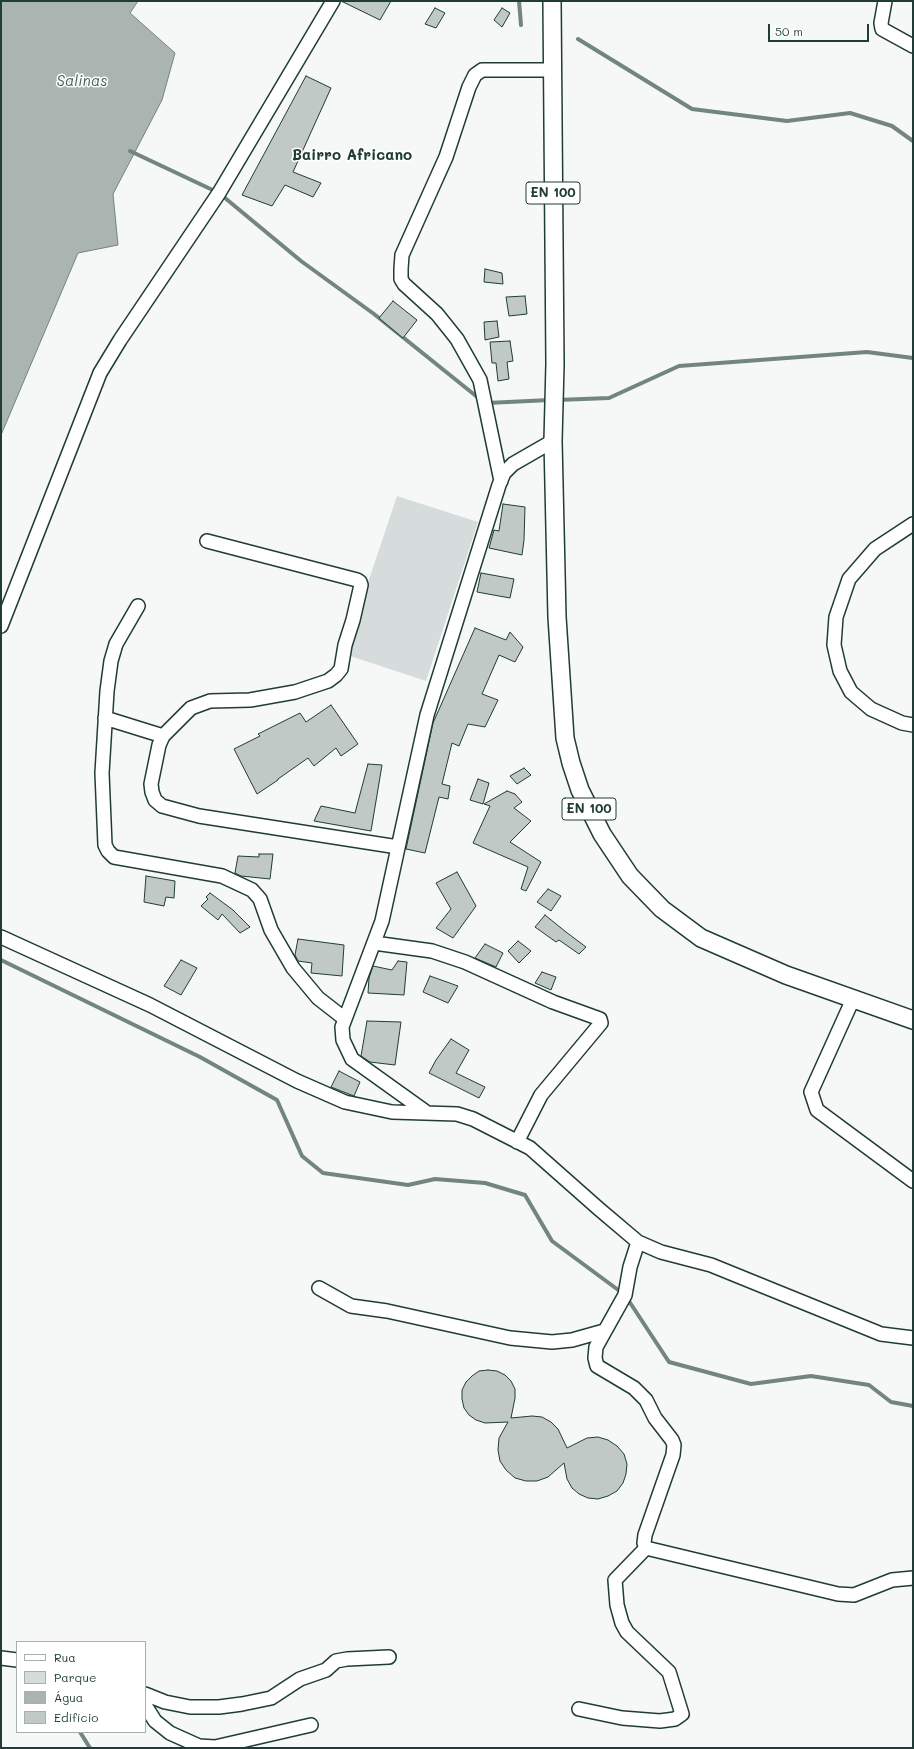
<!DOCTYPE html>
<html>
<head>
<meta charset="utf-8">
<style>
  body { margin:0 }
  #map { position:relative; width:914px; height:1749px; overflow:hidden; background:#f6f7f7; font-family:Mali,sans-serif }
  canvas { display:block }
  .frame { position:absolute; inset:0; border:2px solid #1f3d34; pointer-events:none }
  .legend { position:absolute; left:16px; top:1641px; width:130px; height:92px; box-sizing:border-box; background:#fff; border:1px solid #a5b1ae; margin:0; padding:5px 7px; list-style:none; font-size:12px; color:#1f3d34 }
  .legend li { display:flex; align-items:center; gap:8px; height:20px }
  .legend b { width:20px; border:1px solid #a5b1ae }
  .scale { position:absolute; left:768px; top:24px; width:101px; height:18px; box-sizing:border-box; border:2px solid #1f3d34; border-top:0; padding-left:5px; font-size:12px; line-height:14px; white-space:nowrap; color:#1f3d34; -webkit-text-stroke:3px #fff; paint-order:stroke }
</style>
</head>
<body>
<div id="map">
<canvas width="914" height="1749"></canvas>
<div class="frame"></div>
<ul class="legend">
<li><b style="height:5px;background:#fff"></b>Rua</li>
<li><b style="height:11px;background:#d6dcdb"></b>Parque</li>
<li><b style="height:11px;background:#aab5b1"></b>Água</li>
<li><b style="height:11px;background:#c0c9c6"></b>Edifício</li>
</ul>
<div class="scale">50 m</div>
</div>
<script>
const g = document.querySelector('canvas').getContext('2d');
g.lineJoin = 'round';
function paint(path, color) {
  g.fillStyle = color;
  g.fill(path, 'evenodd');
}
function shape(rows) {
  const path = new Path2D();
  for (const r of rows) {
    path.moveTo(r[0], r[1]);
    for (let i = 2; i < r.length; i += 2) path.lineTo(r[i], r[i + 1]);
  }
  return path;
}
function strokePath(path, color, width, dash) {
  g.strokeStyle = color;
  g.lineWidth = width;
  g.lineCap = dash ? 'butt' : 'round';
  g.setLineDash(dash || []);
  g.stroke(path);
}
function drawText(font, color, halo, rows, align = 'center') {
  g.font = font + ' Mali,sans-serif';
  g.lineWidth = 3;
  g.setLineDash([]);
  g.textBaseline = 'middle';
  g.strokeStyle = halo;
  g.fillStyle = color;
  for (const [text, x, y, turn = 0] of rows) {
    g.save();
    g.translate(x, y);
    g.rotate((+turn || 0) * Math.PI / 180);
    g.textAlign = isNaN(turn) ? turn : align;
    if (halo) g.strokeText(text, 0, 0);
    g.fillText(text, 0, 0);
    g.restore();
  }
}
paint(shape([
  [397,496,478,522,426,681,344,654]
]), '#d6dcdb');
const water = shape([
  [1,1,138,1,130,13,175,53,162,100,113,194,118,245,78,253,1,435,1,1]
]);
paint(water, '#aab5b1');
strokePath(water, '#72857f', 1);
strokePath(shape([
  [519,1,521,25],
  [578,39,692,109,787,121,850,113,892,126,913,141],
  [130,151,219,193,301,261,374,314,481,400],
  [557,400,609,398,679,366,867,352,913,358],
  [487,403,550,400],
  [1,960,200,1057,277,1100,302,1156,323,1173,408,1185,435,1179,485,1183,525,1195,552,1241,625,1295,669,1362,751,1384,811,1376,869,1385,891,1402,913,1406],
  [80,1732,90,1748]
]), '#72857f', 4);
const building = shape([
  [341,1,391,1,380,20,341,1],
  [435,8,445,13,436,28,425,24,435,8],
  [502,8,510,13,502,27,494,20,502,8],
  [306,76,331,88,293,172,321,183,313,197,285,185,272,206,242,195,306,76],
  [485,269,502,273,503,284,484,282,485,269],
  [525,296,527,314,509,316,506,297,525,296],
  [393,301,417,320,403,338,379,318,393,301],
  [497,321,499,337,485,340,484,322,497,321],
  [510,341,513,361,507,362,509,379,498,381,496,363,492,363,490,342,510,341],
  [503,504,525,507,524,540,522,555,489,548,494,530,499,531,503,504],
  [481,573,514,579,510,598,477,592,481,573],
  [475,628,506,640,510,632,523,647,515,662,499,655,482,694,498,700,485,727,468,724,459,746,452,743,442,784,450,786,448,799,439,797,425,853,406,849,433,723,475,628],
  [331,705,358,744,341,756,336,748,314,766,308,758,278,779,278,780,257,794,234,749,260,736,258,734,300,713,306,722,331,705],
  [368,764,382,765,371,831,314,821,321,806,355,813,368,764],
  [524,768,531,775,517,784,510,776,524,768],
  [478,779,489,783,483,804,470,800,478,779],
  [507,791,515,794,522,802,514,808,531,821,510,842,541,862,526,891,521,889,528,867,473,843,490,806,484,804,507,791],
  [259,854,273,854,270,879,241,876,235,873,238,856,259,857,259,854],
  [457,872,476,906,453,938,436,928,451,909,436,883,457,872],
  [146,876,175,881,174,898,166,897,164,906,144,902,146,876],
  [548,889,561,896,551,911,537,902,548,889],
  [210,893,233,910,250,927,240,933,222,914,218,920,201,906,208,899,206,897,210,893],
  [545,915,566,932,586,947,579,954,559,940,556,942,535,927,545,915],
  [298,939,344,945,342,976,311,973,312,963,298,961,295,955,298,939],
  [518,941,531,951,519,963,508,951,518,941],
  [485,944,503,953,496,967,475,958,485,944],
  [181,960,197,968,181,995,164,986,181,960],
  [398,961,407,962,404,995,368,993,369,978,373,966,392,970,398,961],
  [542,972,556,977,551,990,535,983,542,972],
  [430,976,458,986,448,1003,423,992,430,976],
  [367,1021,401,1022,395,1065,370,1062,361,1056,367,1021],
  [451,1039,469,1050,456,1073,485,1087,479,1098,429,1073,436,1060,451,1039],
  [339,1071,360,1082,354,1096,331,1087,339,1071],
  [488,1370,497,1371,505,1375,511,1381,515,1389,515,1398,511,1418,532,1416,542,1417,551,1422,558,1429,567,1448,587,1438,598,1437,608,1440,617,1446,624,1454,627,1464,626,1474,623,1483,617,1491,608,1496,598,1499,588,1498,579,1494,572,1488,567,1479,564,1463,548,1477,537,1481,526,1481,515,1478,506,1470,500,1461,498,1450,499,1438,508,1422,485,1423,476,1420,469,1415,464,1408,462,1399,462,1390,466,1382,472,1376,479,1371,488,1370]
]);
paint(building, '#c0c9c6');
strokePath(building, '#1f3d34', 1);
const minor = shape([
  [885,1,881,23,882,29,913,46],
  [501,481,480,380,457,339,437,314,404,284,401,279,401,269,402,255,446,157,469,87,475,75,482,70,554,70],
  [913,524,875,549,849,579,836,617,834,645,840,671,851,692,871,709,902,723,913,725],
  [207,541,357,580,360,582,361,585,353,620,345,645,341,669,336,675,328,681,295,692,250,700,210,701,191,708,163,736,159,745,151,784,152,792,155,800,162,806,199,816,398,847],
  [138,606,116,644,111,661,107,691,102,773,105,845,108,851,114,857,222,876,252,890,260,899,271,930,293,968,318,998,345,1019],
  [1,626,100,373,120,340,219,193,333,1],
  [105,718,163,736],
  [1,937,150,1005,297,1081,345,1102,392,1112,457,1114,473,1119,530,1148,599,1209,638,1242,630,1267,625,1295,596,1347,595,1358,597,1366,634,1388,646,1400,655,1418,672,1440,674,1445,673,1455,645,1535,644,1543,646,1548,838,1594,854,1595,892,1580,913,1578],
  [374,943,432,951,465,962,553,1002,600,1019,601,1023,541,1095,517,1142],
  [853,999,811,1092,817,1110,913,1181],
  [426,1112,352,1059,343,1040,342,1027,382,921,427,715,499,485,504,473,513,464,553,441],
  [638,1242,661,1252,711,1265,881,1334,913,1338],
  [319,1288,351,1306,387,1311,510,1338,552,1342,572,1340,604,1331],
  [1,1658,17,1660],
  [145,1694,165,1702,190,1707,219,1707,242,1704,271,1698,300,1679,326,1670,336,1661,347,1659,389,1657],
  [145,1705,155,1721,170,1733,199,1746,215,1747,311,1725],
  [579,1709,622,1718,660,1721,675,1719,682,1714,669,1672,627,1632,622,1623,617,1605,615,1580,646,1548]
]);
const major = shape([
  [552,1,555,364,553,441,557,617,565,738,571,763,580,790,602,834,630,876,662,909,701,938,786,975,913,1020]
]);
strokePath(minor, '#1f3d34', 16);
strokePath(major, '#1f3d34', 20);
strokePath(minor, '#fff', 13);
strokePath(major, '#fff', 17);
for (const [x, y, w] of [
  [553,193,54],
  [589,809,54]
]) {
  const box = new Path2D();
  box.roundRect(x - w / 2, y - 11, w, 22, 3);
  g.fillStyle = '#fff';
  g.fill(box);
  strokePath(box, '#1f3d34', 1);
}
drawText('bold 13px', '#1f3d34', null, [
  ["EN 100",553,193],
  ["EN 100",589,809]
]);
drawText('italic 15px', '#49615a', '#fff', [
  ["Salinas",82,81]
]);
drawText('bold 15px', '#1f3d34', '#fff', [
  ["Bairro Africano",352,155]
]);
</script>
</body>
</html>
